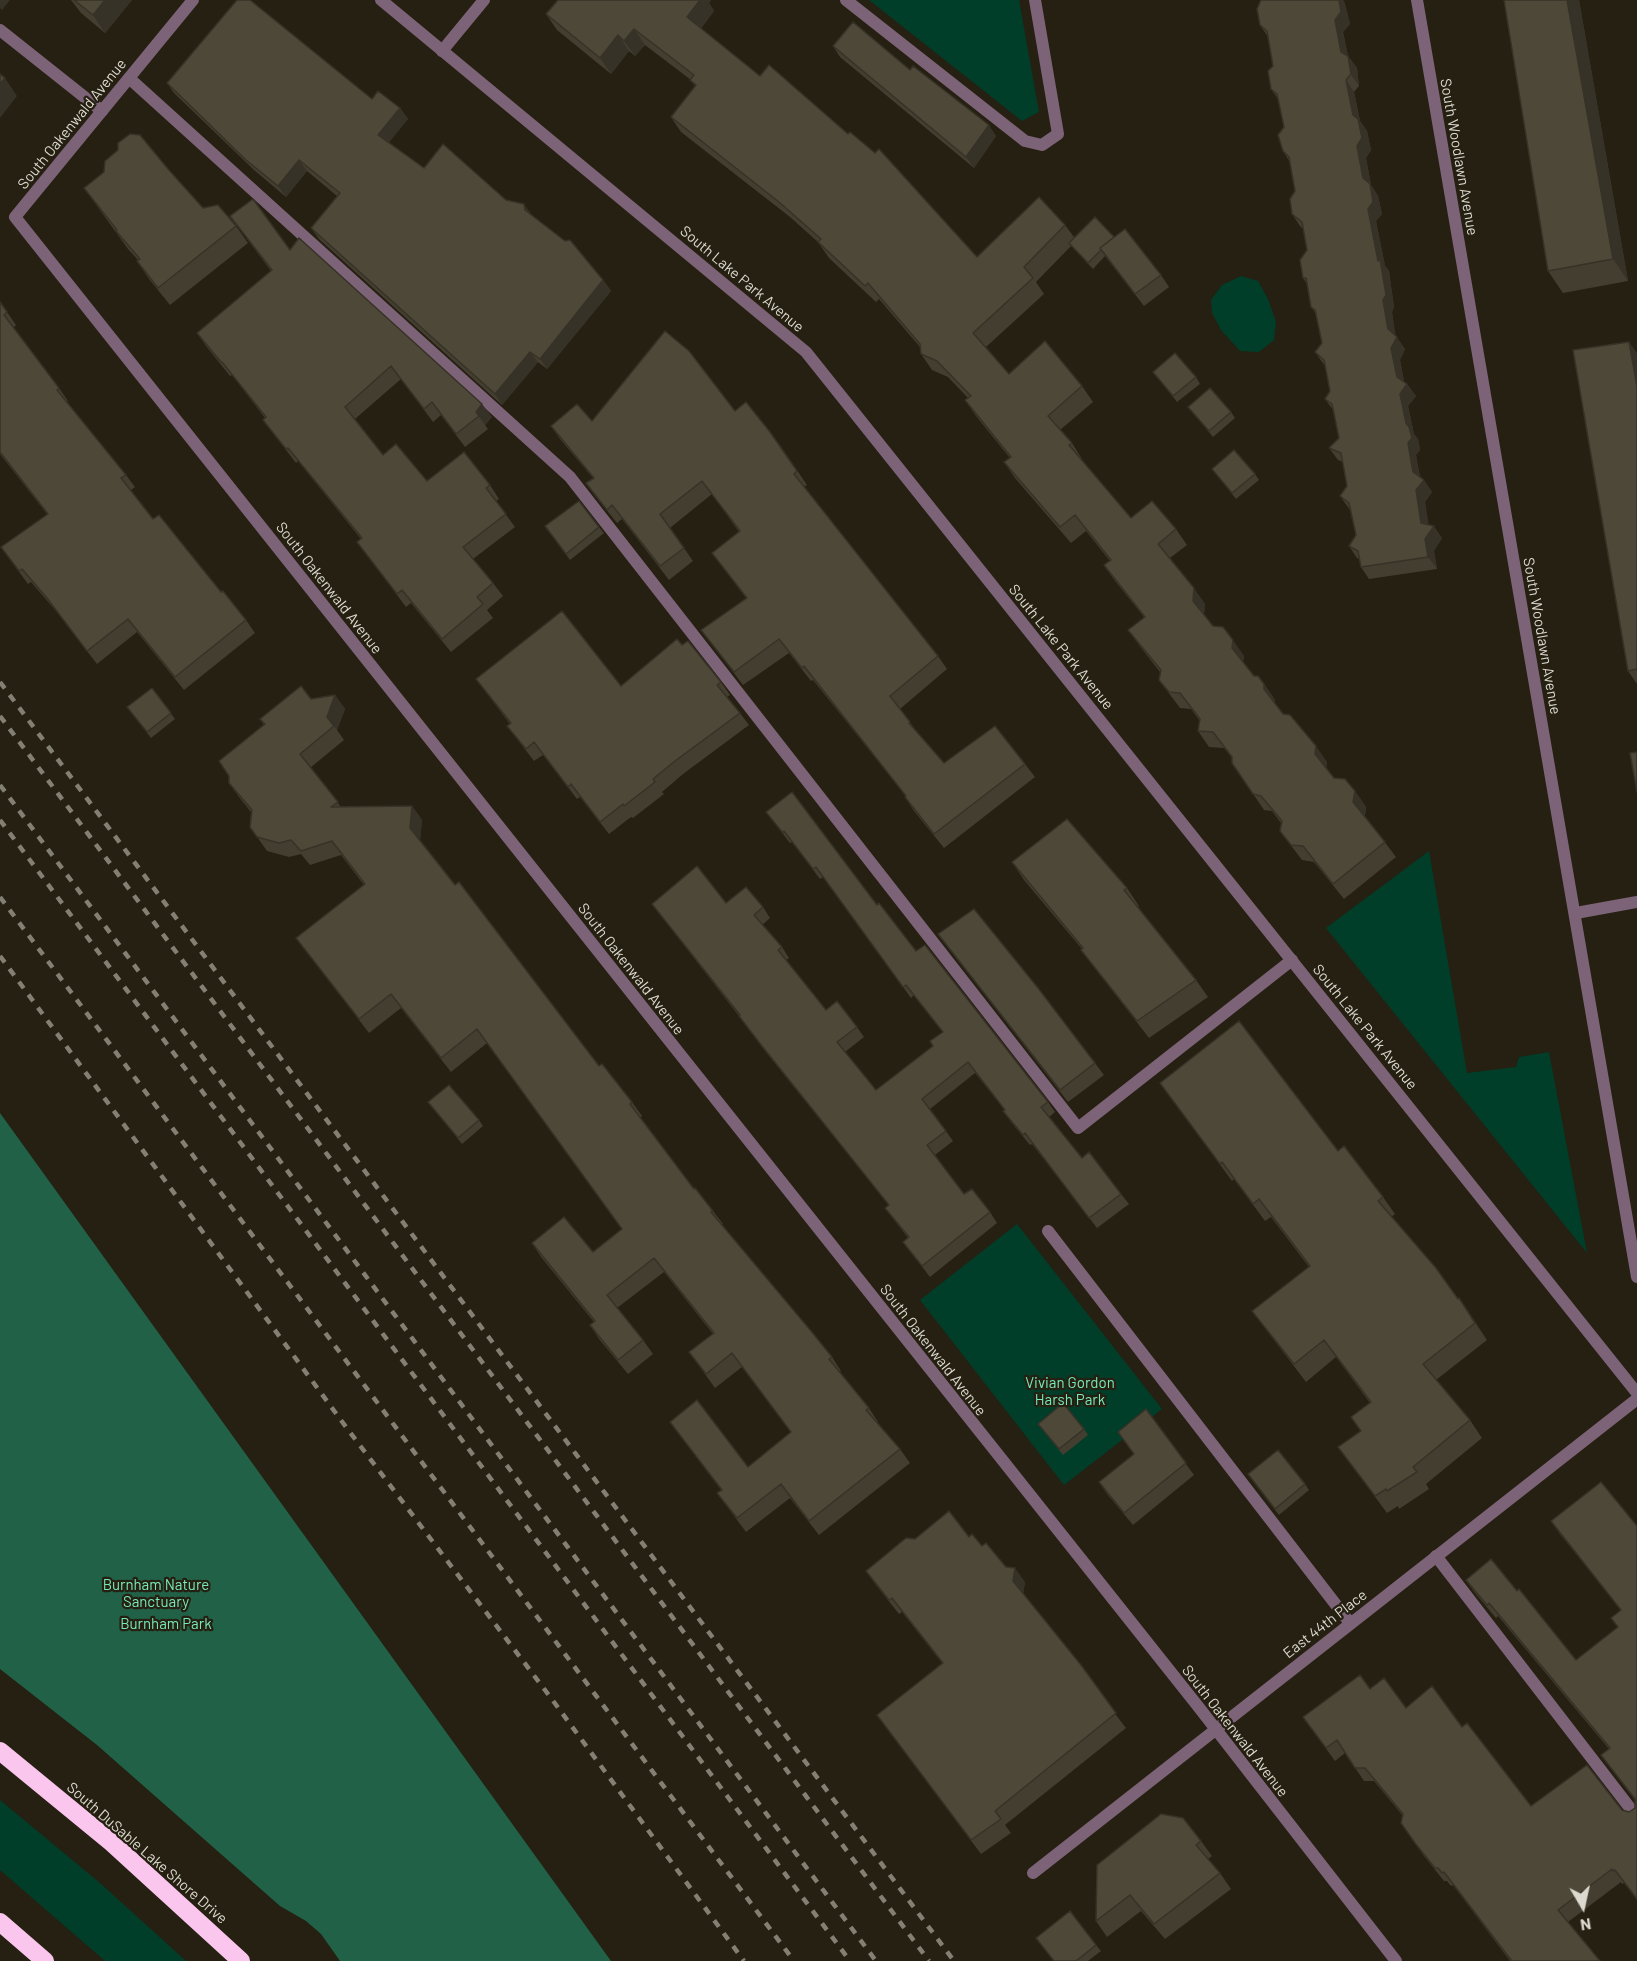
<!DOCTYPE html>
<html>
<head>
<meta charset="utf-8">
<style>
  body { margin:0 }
  #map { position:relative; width:1637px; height:1961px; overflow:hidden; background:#252011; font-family:Barlow,sans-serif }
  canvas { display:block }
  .north { position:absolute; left:1553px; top:1877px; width:60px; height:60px; -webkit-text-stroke:4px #252011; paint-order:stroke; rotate:171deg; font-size:16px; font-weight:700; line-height:24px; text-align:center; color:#dcd9cf }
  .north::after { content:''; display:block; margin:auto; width:21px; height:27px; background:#dcd9cf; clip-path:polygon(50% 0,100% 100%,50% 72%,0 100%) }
</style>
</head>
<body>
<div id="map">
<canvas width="1637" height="1961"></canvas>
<div class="north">N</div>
</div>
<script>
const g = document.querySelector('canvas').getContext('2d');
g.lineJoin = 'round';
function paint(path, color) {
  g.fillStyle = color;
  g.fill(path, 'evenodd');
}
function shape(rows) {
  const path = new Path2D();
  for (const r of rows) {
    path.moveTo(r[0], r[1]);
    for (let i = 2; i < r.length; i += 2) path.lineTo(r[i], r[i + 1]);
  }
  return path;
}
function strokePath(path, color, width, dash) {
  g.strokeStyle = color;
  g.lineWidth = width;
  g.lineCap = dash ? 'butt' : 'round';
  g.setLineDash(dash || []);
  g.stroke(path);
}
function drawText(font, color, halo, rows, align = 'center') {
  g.font = font + ' Barlow,sans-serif';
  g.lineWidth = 4.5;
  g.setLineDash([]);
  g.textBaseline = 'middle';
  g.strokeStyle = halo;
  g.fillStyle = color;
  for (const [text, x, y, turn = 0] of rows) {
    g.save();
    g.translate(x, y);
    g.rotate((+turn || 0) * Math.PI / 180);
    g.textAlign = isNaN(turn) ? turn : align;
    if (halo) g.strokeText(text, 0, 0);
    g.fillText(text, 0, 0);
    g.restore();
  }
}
paint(shape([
  [869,0,1019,0,1039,112,1022,121],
  [1241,276,1258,281,1268,299,1276,322,1274,340,1259,352,1240,351,1221,330,1212,313,1211,300,1222,285],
  [1429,851,1467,1073,1516,1067,1519,1057,1549,1052,1587,1253,1326,928],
  [1017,1224,1162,1409,1064,1485,920,1300],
  [0,1800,100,1883,186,1961,105,1961,0,1870]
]), '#003e29');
paint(shape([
  [0,1113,611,1961,340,1961,321,1934,306,1921,280,1906,97,1745,0,1669]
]), '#216148');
strokePath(shape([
  [846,0,1025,141,1042,145,1058,134,1035,0],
  [0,30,102,111],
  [129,78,570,477,1078,1128,1292,960],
  [1048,1231,1350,1623],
  [1436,1556,1637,1817]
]), '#7d6377', 12);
strokePath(shape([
  [193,0,15,217,1197,1705,1396,1961],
  [442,51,484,0],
  [1576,913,1637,902],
  [1033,1873,1637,1399]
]), '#7d6377', 12);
strokePath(shape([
  [381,0,806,352,1637,1393],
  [1417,0,1637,1277]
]), '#7d6377', 12);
strokePath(shape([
  [0,1751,112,1843,241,1961],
  [0,1922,45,1961]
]), '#fac6ed', 18);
strokePath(shape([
  [0,682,954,1961],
  [0,716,929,1961],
  [0,785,876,1961],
  [0,820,850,1961],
  [0,897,794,1961],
  [0,956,346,1427,551,1698,744,1961]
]), '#837f73', 4.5, [8, 8]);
paint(shape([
  [71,0,132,0,105,33,81,13],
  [558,0,711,0,709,3,714,11,701,28,977,257,1065,225,1074,237,1114,237,1161,275,1169,287,1144,306,1105,256,1093,269,1071,246,1036,282,1044,294,986,347,1009,374,1082,386,1093,402,1060,430,1072,443,1082,459,1081,460,1131,518,1176,529,1187,545,1170,558,1205,604,1204,614,1213,626,1244,656,1243,662,1254,676,1264,684,1275,700,1275,703,1283,714,1327,762,1326,768,1334,778,1355,791,1366,807,1365,816,1396,857,1344,899,1314,862,1302,860,1280,831,1281,823,1272,811,1264,810,1232,763,1232,758,1224,748,1209,747,1198,731,1199,720,1191,709,1180,708,1159,680,1160,672,1139,645,1128,630,1144,617,1115,581,1104,565,1110,561,1086,531,1071,543,1015,478,1004,462,1010,458,976,416,965,400,968,398,948,377,932,370,921,354,920,347,879,299,876,302,829,258,818,242,790,217,681,132,671,117,695,86,690,80,691,80,645,45,635,56,629,51,611,74,557,30,546,14],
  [1261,0,1343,0,1345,4,1350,24,1343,32,1348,56,1357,68,1359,86,1354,92,1360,121,1367,131,1371,150,1366,158,1371,185,1378,196,1382,214,1376,221,1385,266,1389,271,1394,307,1392,312,1395,336,1405,349,1400,360,1404,382,1407,384,1416,396,1408,406,1414,434,1418,439,1420,450,1416,455,1420,477,1432,492,1425,502,1428,524,1442,538,1434,551,1437,569,1369,579,1361,567,1359,559,1357,558,1349,546,1356,535,1350,510,1340,496,1347,486,1343,462,1338,460,1329,448,1339,438,1334,411,1325,399,1330,391,1325,366,1315,352,1322,343,1316,314,1311,307,1307,284,1303,278,1307,250,1303,229,1300,226,1292,214,1295,191,1289,161,1283,151,1284,127,1278,99,1271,89,1273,66,1268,37,1260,25],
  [1579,0,1628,281,1563,293,1548,271],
  [833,46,910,70,996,136,974,168,840,57],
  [167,83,372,99,400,108,408,119,389,142,424,168,506,200,532,215,603,280,611,291,547,369,538,362,502,405,319,239,311,228,337,196,307,171,286,197,254,170,174,93],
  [168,169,203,208,236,226,248,243,170,305,149,279,137,261,138,260,128,249,84,188],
  [230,216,290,250,492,417,485,425,488,429,465,447,441,415,433,422,401,379,355,419,383,455,427,481,490,485,499,499,496,501,515,527,473,559,493,583,503,596,487,610,493,618,451,652,411,603,406,607,357,542,361,539,298,461,296,463,263,420,265,418,232,375,230,376,206,346,197,333,271,271],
  [0,302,16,325,13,328,59,388,68,401,67,402,126,475,135,487,131,490,153,519,246,620,255,633,184,690,137,632,97,664,56,611,31,582,28,584,1,547,47,514,0,454],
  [1637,353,1637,684,1628,671],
  [1153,372,1196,377,1200,384,1177,402],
  [1188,407,1231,412,1235,418,1213,437],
  [735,411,780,445,807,485,804,487,938,656,947,669,900,709,920,736,944,763,1025,764,1035,777,944,848,914,811,905,797,906,796,813,680,811,681,789,653,743,685,701,630,746,598,712,553,739,532,712,494,670,528,693,561,669,580,622,519,617,523,596,497,586,483,593,478,560,439,551,426,592,421],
  [1212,469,1255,474,1259,480,1236,499],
  [545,526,599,527,604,533,570,560],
  [682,645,721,682,730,695,727,697,740,713,749,725,683,774,662,792,664,794,633,818,631,817,609,834,580,797,577,799,543,755,534,761,507,726,510,724,476,679,621,686],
  [152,688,175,719,151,738,132,713],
  [335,695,345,709,337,730,344,740,310,768,341,807,412,806,422,820,420,840,599,1066,632,1102,642,1116,640,1118,694,1189,713,1211,723,1224,722,1225,832,1357,841,1371,840,1372,869,1408,878,1422,877,1423,900,1449,910,1463,819,1535,790,1498,746,1532,717,1493,721,1490,670,1422,748,1467,791,1432,742,1367,715,1388,689,1352,713,1334,664,1272,617,1308,643,1340,653,1354,628,1374,599,1339,590,1325,594,1322,541,1257,532,1243,593,1252,622,1229,487,1043,451,1072,401,1008,369,1033,296,938,364,885,341,855,310,865,301,854,289,857,267,851,250,827,251,812,239,797,229,783,264,725,260,719,311,699],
  [766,812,877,905,1048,1102,1055,1112,1049,1117,1082,1158,1121,1194,1129,1204,1097,1228,1032,1144,1030,1145,1011,1122,1003,1111,1005,1110,975,1073,930,1109,953,1141,935,1155,964,1194,990,1212,997,1223,930,1277,903,1242,908,1238,885,1208,889,1205,769,1056,746,1026,739,1016,652,904,726,903,763,907,770,918,762,925,782,947,789,958,786,960,826,1010,857,1027,864,1037,845,1052,876,1090,933,1046,943,1032,914,995,911,998,823,877,820,879,792,842,790,843],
  [1012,862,1127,888,1139,906,1138,907,1196,980,1208,997,1149,1038,1094,967,1082,949,1024,880],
  [938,934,1095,1063,1104,1075,1068,1102],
  [1160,1083,1338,1151,1383,1197,1395,1214,1391,1217,1458,1299,1459,1298,1487,1340,1436,1380,1470,1420,1482,1438,1426,1484,1429,1489,1399,1509,1398,1506,1387,1513,1338,1447,1360,1431,1370,1403,1336,1357,1306,1382,1252,1311,1309,1267,1271,1217,1265,1221,1234,1179,1232,1181],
  [428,1102,479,1120,483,1126,462,1144],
  [1146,1409,1194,1475,1133,1525,1107,1494,1099,1482,1134,1454,1118,1432],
  [1038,1424,1084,1429,1088,1435,1063,1455],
  [1252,1480,1305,1484,1309,1490,1279,1515],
  [1551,1521,1637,1526,1637,1900,1624,1883,1622,1884,1621,1882,1568,1922,1510,1961,1453,1885,1451,1886,1447,1881,1444,1881,1424,1856,1415,1843,1403,1816,1374,1781,1364,1781,1345,1753,1335,1761,1303,1717,1370,1689,1406,1708,1462,1727,1531,1806,1622,1810,1629,1812,1635,1808,1635,1800,1601,1755,1609,1749,1498,1616,1496,1618,1475,1593,1466,1580,1517,1591,1576,1660,1618,1627,1621,1610,1560,1534],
  [915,1539,982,1546,1025,1582,1023,1594,1126,1728,1005,1825,1011,1833,981,1854,877,1715,942,1663,902,1612,899,1614,876,1585,866,1571],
  [1201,1841,1212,1856,1208,1859,1220,1873,1231,1889,1165,1939,1141,1911,1107,1937,1096,1921],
  [1036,1938,1096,1945,1101,1951,1088,1961,1054,1961]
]), '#433e30');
paint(shape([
  [0,0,10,0,2,10,0,8],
  [105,0,132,0,105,33,93,15],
  [700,0,711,0,709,3,714,11,698,33,687,17],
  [1339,0,1343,0,1345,4,1350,24,1343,32,1349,61,1348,56,1357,68,1359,86,1351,74,1341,52,1335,20],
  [1567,0,1579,0,1628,281,1613,259],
  [634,29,645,45,635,56,624,41],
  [618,35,629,51,611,74,600,58],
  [5,78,17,96,0,118,0,84],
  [1346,80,1354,92,1360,121,1367,131,1371,150,1366,158,1371,185,1378,196,1382,214,1376,221,1385,266,1389,271,1394,307,1392,312,1396,338,1397,337,1405,349,1400,360,1405,386,1407,384,1416,396,1408,406,1414,434,1418,439,1420,450,1416,455,1421,483,1424,480,1432,492,1425,502,1430,532,1434,526,1442,538,1434,551,1437,569,1428,557,1421,523,1408,443,1406,423,1388,329,1378,261],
  [400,108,408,119,386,146,378,135],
  [989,125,996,136,974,168,966,157],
  [299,160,307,171,286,197,278,186],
  [524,204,532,215,533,221,525,210],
  [603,280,611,291,547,369,540,359],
  [1629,342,1637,353,1637,386],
  [530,352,538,362,502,405,495,394],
  [482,404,492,417,485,425,476,412],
  [1194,588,1205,604,1203,616,1193,601],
  [1233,640,1244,656,1243,663,1232,648],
  [1264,684,1275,700,1275,704,1264,689],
  [335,695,345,709,337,730,327,717],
  [1316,746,1327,762,1326,770,1315,754],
  [1355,791,1366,807,1364,818,1353,802],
  [412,806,422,820,420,842,410,828],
  [1459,1298,1471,1315,1487,1340,1475,1323],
  [1015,1568,1025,1582,1023,1596,1013,1581]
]), '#373227');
const building = shape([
  [74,0,105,0,93,15,74,0],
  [237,0,250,0,372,99,378,91,400,108,378,135,424,168,443,144,506,200,524,204,525,210,565,241,570,240,603,280,540,359,530,352,495,394,311,228,340,193,299,160,278,186,246,160,167,83,237,0],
  [558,0,700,0,687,17,760,76,769,65,848,134,850,132,875,153,879,149,977,257,1039,197,1065,225,1024,267,1033,278,973,333,1009,374,1045,341,1082,386,1048,416,1072,443,1069,445,1131,518,1152,501,1176,529,1158,544,1194,588,1193,601,1213,626,1223,627,1233,640,1232,648,1254,676,1258,676,1264,684,1264,689,1283,714,1290,715,1316,746,1315,754,1334,778,1345,779,1355,791,1353,802,1385,842,1333,884,1303,846,1291,845,1280,831,1282,821,1261,796,1253,794,1232,763,1232,757,1213,732,1198,731,1200,719,1180,693,1169,692,1159,680,1161,670,1128,630,1145,617,1104,565,1111,560,1075,515,1060,527,1004,462,1011,457,965,400,971,396,937,361,921,354,920,344,868,283,865,286,818,242,821,239,779,202,671,117,696,85,690,80,694,75,634,29,624,41,618,35,600,58,546,14,558,0],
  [1261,0,1339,0,1341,12,1335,20,1341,52,1348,56,1351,74,1346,80,1353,115,1358,119,1362,138,1357,146,1363,178,1370,184,1373,202,1368,209,1378,261,1380,259,1386,295,1383,300,1388,329,1397,337,1391,348,1397,377,1407,384,1400,394,1406,423,1409,427,1412,438,1408,443,1413,472,1424,480,1416,490,1421,523,1434,526,1425,539,1428,557,1361,567,1358,551,1349,546,1356,535,1349,503,1340,496,1347,486,1341,453,1329,448,1339,438,1332,404,1325,399,1330,391,1324,360,1315,352,1322,343,1315,310,1311,307,1306,278,1303,278,1300,260,1307,250,1302,222,1292,214,1290,199,1295,191,1289,157,1283,151,1278,135,1284,127,1277,94,1271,89,1268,71,1273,66,1267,31,1260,25,1257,9,1261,0],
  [1504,0,1567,0,1613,259,1548,271,1504,0],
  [853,22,910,70,913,66,989,125,966,157,833,46,853,22],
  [0,74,5,78,0,84,0,74],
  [130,134,140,135,168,169,203,208,218,205,236,226,158,288,137,261,140,259,116,231,117,230,84,188,104,172,105,161,118,150,118,143,130,134],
  [253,199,290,250,299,238,482,404,476,412,479,416,456,434,432,402,424,409,391,366,345,407,383,455,396,444,427,481,464,452,490,485,486,488,506,514,463,547,493,583,477,597,483,604,442,639,402,590,397,594,357,542,362,538,288,448,286,449,263,420,266,417,222,362,221,362,197,333,272,270,230,216,253,199],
  [1095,217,1114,237,1100,248,1101,250,1088,263,1069,243,1095,217],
  [1125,229,1161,275,1135,294,1100,248,1125,229],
  [0,302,7,312,4,315,59,388,57,390,126,475,121,478,153,519,159,515,221,592,223,591,246,620,175,677,128,619,87,651,47,598,22,569,19,571,1,547,48,514,0,452,0,302],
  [665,331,689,351,735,411,746,402,770,432,797,471,794,474,938,656,890,696,910,722,909,723,944,763,995,726,1025,764,934,834,905,797,906,796,804,666,802,668,779,639,734,672,701,630,747,598,712,553,740,531,702,481,660,514,684,548,660,566,612,505,607,510,586,483,594,478,551,426,577,404,592,421,665,331],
  [1629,342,1637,386,1637,669,1628,671,1573,350,1629,342],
  [1175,353,1196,377,1173,396,1153,372,1175,353],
  [1210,388,1231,412,1209,431,1188,407,1210,388],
  [1234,450,1255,474,1232,493,1212,469,1234,450],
  [579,501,599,527,566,554,545,526,579,501],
  [562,611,621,686,677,639,682,645,688,641,721,682,717,685,740,713,675,761,653,779,655,782,624,806,623,804,600,822,571,784,568,787,534,742,526,749,507,726,511,723,476,679,562,611],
  [301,686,311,699,335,695,327,717,334,726,300,754,338,802,331,807,412,806,410,828,455,885,459,882,599,1066,602,1064,632,1102,630,1104,694,1189,695,1188,713,1211,711,1212,811,1331,832,1357,829,1359,869,1408,866,1410,900,1449,809,1521,781,1484,737,1518,717,1493,722,1490,670,1422,697,1400,748,1467,791,1432,732,1353,706,1374,689,1352,714,1333,654,1258,607,1295,643,1340,618,1360,590,1325,595,1321,532,1243,564,1217,593,1252,622,1229,477,1029,441,1058,391,994,359,1019,296,938,365,884,332,841,301,851,291,840,279,843,257,837,250,827,252,810,229,783,229,776,219,761,265,724,260,719,301,686],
  [152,688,171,713,147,732,127,707,152,688],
  [1637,752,1637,792,1630,753,1637,752],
  [792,792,877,905,879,903,916,951,925,945,1048,1102,1041,1107,1082,1158,1089,1152,1121,1194,1089,1218,1025,1133,1023,1135,1003,1111,1005,1110,968,1062,922,1099,946,1131,927,1145,964,1194,972,1189,990,1212,922,1266,903,1242,909,1237,885,1208,889,1205,762,1046,739,1016,740,1015,652,904,697,866,726,903,746,887,763,907,754,915,782,947,778,950,826,1010,837,1001,857,1027,837,1042,876,1090,933,1046,930,1041,943,1032,906,985,903,987,816,867,813,869,784,831,783,833,766,812,792,792],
  [1067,819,1127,888,1124,890,1196,980,1137,1021,1081,950,1083,948,1012,862,1067,819],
  [974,909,1038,988,1095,1063,1060,1090,938,934,974,909],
  [1239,1021,1338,1151,1344,1146,1383,1197,1378,1201,1436,1268,1458,1299,1459,1298,1475,1323,1423,1364,1470,1420,1413,1467,1417,1472,1387,1491,1386,1489,1375,1496,1338,1447,1361,1431,1351,1417,1371,1402,1324,1340,1294,1364,1252,1311,1310,1266,1259,1199,1253,1204,1222,1162,1220,1164,1160,1083,1239,1021],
  [449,1085,479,1120,458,1138,428,1102,449,1085],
  [1063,1403,1084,1429,1059,1449,1038,1424,1063,1403],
  [1146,1409,1186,1463,1124,1513,1099,1482,1134,1454,1118,1432,1146,1409],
  [1278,1450,1305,1484,1275,1509,1248,1474,1278,1450],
  [1601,1482,1637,1526,1637,1899,1615,1870,1613,1871,1612,1869,1558,1910,1600,1961,1510,1961,1511,1960,1444,1872,1442,1873,1438,1868,1435,1868,1415,1843,1401,1823,1403,1814,1365,1768,1355,1768,1337,1740,1326,1748,1303,1717,1360,1675,1370,1689,1384,1678,1406,1708,1432,1686,1462,1727,1467,1723,1531,1806,1587,1765,1622,1810,1629,1812,1635,1808,1635,1799,1601,1755,1610,1748,1489,1603,1487,1605,1466,1580,1491,1559,1517,1591,1519,1589,1576,1660,1618,1627,1611,1618,1621,1610,1551,1521,1601,1482],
  [949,1511,969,1537,972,1534,982,1546,986,1543,1006,1567,1015,1568,1013,1581,1081,1665,1116,1713,995,1811,1001,1819,971,1840,877,1715,943,1663,892,1598,889,1600,866,1571,906,1538,915,1539,949,1511],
  [1161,1814,1183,1818,1201,1841,1196,1845,1220,1873,1154,1924,1130,1895,1096,1921,1097,1865,1161,1814],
  [1070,1911,1096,1945,1076,1961,1054,1961,1036,1938,1070,1911]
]);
paint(building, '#4e4838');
strokePath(building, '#373227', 1.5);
drawText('15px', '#dcd9cf', '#252011', [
  ["South Oakenwald Avenue",72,124,-51],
  ["South Woodlawn Avenue",1459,157,80],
  ["South Lake Park Avenue",742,279,40],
  ["South Oakenwald Avenue",329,588,52],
  ["South Woodlawn Avenue",1542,636,80],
  ["South Lake Park Avenue",1061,647,51],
  ["South Oakenwald Avenue",631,969,52],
  ["South Lake Park Avenue",1365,1027,51],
  ["South Oakenwald Avenue",933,1350,52],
  ["East 44th Place",1325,1624,-38],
  ["South Oakenwald Avenue",1235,1731,52],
  ["South DuSable Lake Shore Drive",147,1853,41]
]);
drawText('15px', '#77eab9', '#252011', [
  ["Vivian Gordon",1070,1383],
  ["Harsh Park",1070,1400],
  ["Burnham Nature",156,1585],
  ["Sanctuary",156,1602],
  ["Burnham Park",166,1624]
]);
</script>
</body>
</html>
